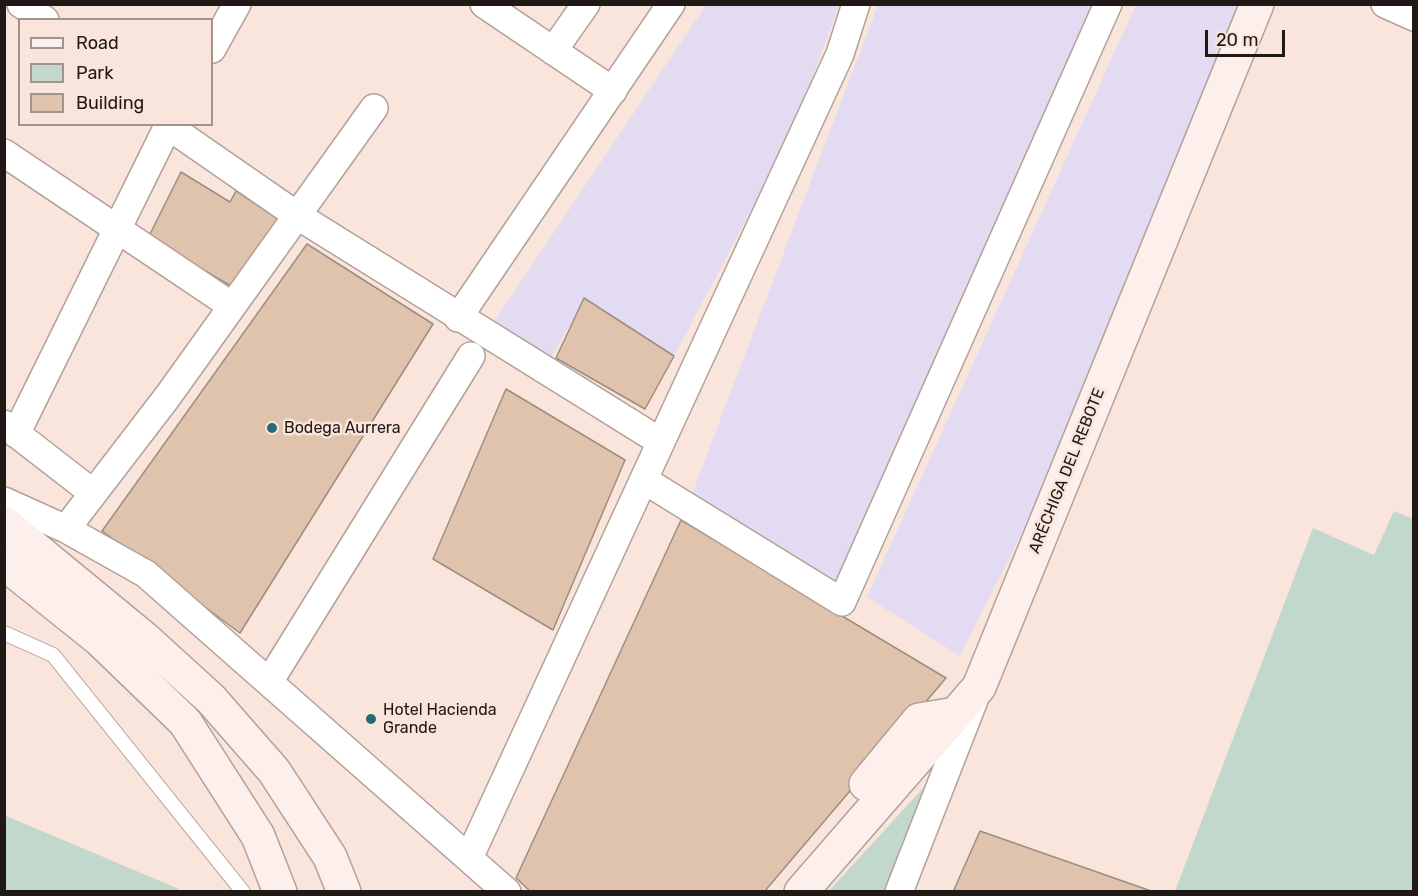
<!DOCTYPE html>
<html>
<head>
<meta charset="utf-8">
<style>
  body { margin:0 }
  #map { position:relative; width:1418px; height:896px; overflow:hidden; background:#f9e5db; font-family:Rubik,sans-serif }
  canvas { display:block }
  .frame { position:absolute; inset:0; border:6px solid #201916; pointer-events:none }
  .legend { position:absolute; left:18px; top:18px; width:195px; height:108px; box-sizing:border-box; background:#f9e5db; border:2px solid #a2938c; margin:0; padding:8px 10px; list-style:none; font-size:18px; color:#201916 }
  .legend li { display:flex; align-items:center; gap:12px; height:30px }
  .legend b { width:30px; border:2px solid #a2938c }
  .scale { position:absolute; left:1205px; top:30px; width:80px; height:27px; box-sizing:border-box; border:3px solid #201916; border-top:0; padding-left:8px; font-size:18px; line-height:21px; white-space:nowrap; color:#201916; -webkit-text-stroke:4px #f9e5db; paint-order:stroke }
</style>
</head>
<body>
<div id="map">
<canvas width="1418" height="896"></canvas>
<div class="frame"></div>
<ul class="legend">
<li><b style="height:8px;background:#fcefec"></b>Road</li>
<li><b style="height:16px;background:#c3d8cd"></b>Park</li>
<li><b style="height:16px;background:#e0c3ac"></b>Building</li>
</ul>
<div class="scale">20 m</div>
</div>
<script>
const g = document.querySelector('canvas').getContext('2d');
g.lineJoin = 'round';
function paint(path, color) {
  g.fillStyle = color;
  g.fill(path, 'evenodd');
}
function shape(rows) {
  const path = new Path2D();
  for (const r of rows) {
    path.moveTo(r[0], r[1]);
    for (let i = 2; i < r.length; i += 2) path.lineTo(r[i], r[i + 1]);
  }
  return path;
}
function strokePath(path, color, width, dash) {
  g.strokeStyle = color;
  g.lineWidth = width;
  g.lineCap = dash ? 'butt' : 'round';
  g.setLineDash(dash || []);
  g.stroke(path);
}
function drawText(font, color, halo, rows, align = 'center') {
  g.font = font + ' Rubik,sans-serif';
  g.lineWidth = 5;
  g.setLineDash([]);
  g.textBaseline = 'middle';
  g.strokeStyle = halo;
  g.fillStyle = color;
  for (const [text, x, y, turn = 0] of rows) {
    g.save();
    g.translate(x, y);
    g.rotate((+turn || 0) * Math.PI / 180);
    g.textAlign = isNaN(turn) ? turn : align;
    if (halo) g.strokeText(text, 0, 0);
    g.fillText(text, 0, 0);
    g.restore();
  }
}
paint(shape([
  [706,5,839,5,791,135,674,356,585,298,550,360,494,322],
  [878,5,1102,5,838,583,692,494],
  [1136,5,1247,5,1065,447,960,656,867,597]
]), '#e2dbf1');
paint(shape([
  [1394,511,1413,519,1413,891,1175,891,1313,528,1374,555],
  [946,763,894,891,829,891],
  [4,815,179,889,178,891,5,891]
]), '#c3d8cd');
const building = shape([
  [181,172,230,202,236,191,282,222,238,290,148,238,181,172],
  [307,244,433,324,240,633,102,531,307,244],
  [584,298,674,356,645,409,556,358,584,298],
  [506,389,625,460,553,630,433,559,506,389],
  [681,520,946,678,764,892,531,892,516,878,681,520],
  [980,831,1154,892,953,892,980,831]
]);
paint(building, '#e0c3ac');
strokePath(building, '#9d8d81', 1.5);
const lane = shape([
  [4,633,53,655,243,892]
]);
const street = shape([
  [21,4,45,20],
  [484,4,613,91],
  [1385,4,1414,17],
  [212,49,237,4],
  [553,51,586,4],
  [168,126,298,216,661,442],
  [4,153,232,306],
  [458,318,671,4],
  [4,424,93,493],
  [16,434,169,124],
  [644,480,842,602,1108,4],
  [4,501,66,529,146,574,507,892],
  [66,529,168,396,374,108],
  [269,682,471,356],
  [469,858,840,54,856,4],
  [899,892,974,700]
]);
const secondary = shape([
  [4,523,145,639,211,699,274,771,330,857,344,892],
  [4,563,99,639,185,722,258,836,280,892],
  [866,784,919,720,956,714],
  [801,892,979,687,1257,4]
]);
strokePath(lane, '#b3a097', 16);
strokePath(street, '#b3a097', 30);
strokePath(secondary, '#b3a097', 36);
strokePath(lane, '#fff', 14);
strokePath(street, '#fff', 27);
strokePath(secondary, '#fcefec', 33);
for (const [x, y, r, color] of [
  [272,428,6,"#236c77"],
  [371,719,6,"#236c77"]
]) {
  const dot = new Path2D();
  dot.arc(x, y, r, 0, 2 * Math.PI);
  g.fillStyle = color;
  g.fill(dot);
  strokePath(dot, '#f9e5db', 2);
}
drawText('16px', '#201916', '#f9e5db', [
  ["Bodega Aurrera",284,428],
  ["Hotel Hacienda",383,710],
  ["Grande",383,728]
], 'left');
drawText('16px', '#201916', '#f9e5db', [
  ["ARÉCHIGA DEL REBOTE",1067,471,-68]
]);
</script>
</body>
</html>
